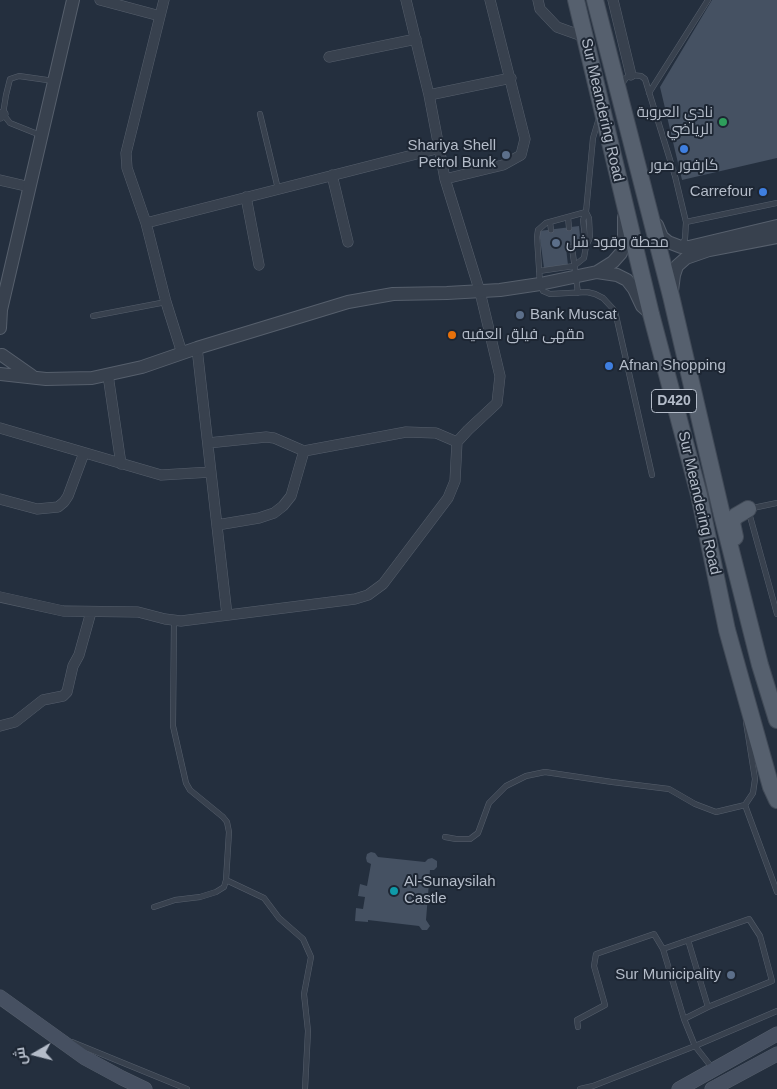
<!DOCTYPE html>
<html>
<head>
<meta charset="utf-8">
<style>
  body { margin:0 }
  #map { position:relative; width:777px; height:1089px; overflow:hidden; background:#242f3e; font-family:Arial,Cairo,sans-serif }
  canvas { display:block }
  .north { position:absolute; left:10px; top:1029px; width:50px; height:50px; -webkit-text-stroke:4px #1d2633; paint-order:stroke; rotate:262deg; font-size:14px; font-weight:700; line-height:20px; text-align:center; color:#b4bcc9 }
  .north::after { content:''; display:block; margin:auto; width:18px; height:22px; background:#b4bcc9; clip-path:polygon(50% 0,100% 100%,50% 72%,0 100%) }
</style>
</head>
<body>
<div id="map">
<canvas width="777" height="1089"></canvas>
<div class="north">ش</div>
</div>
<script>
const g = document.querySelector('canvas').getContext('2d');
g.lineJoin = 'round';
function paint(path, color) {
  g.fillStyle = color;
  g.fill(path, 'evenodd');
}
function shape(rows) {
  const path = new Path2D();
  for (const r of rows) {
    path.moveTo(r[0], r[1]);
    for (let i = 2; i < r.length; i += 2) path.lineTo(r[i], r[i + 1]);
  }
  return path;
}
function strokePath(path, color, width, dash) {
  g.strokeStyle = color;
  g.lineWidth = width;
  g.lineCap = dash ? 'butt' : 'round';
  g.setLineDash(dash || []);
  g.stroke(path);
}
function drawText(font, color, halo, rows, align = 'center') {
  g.font = font + ' Arial,Cairo,sans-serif';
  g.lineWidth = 4;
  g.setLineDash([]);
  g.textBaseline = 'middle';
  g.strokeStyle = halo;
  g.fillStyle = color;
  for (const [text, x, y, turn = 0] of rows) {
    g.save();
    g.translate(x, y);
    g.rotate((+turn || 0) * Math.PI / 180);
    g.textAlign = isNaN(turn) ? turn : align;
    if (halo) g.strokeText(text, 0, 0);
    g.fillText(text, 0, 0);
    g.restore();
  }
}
paint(shape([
  [712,0,777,0,777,158,682,180,660,87],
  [579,226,581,246,566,248,568,265,544,268,539,231],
  [371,852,375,853,378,857,425,862,428,859,432,858,437,861,437,867,434,870,430,870,426,920,430,926,427,930,422,930,419,926,368,920,368,922,355,921,356,908,363,909,365,897,358,896,360,884,367,886,371,864,367,862,366,858,367,854]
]), '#455162');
const service = shape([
  [621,85,626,78,631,75,641,76,645,79,675,176,686,222,685,239,681,246],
  [649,93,708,0],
  [260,114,278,189],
  [40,135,10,123,3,114,6,95,10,79,19,76,54,81],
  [586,212,546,223,538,230,537,237,540,284,543,291,550,294,587,292,595,294,603,298,615,311,652,475],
  [586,212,589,218,590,238,586,246],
  [568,217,569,228],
  [550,222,551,230],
  [686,222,777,203],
  [572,247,578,293],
  [539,271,574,266,584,258,586,246,583,220,586,212,593,138,599,118],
  [93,316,166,302],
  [777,503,748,509,777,614],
  [745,805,777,892],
  [445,837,456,839,470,839,478,833,489,803,506,786,526,776,545,772,612,782,669,789,695,804,716,812,745,805,753,793,755,779,746,722],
  [226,880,264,898,279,918,303,939,311,957,304,994,308,1031,305,1089],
  [154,907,175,900,200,897,216,892,224,887,226,880,229,832,227,822,223,817,190,790,186,783,173,726,174,620],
  [663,949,749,919,760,936,772,981,708,1007],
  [684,1019,708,1007,688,940],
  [578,1027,577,1020,605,1005,594,966,596,954,654,934,663,949,684,1019,695,1046,713,1069],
  [72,1042,187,1089],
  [580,1089,593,1086,695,1046,777,1011]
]);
const minor = shape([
  [100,0,160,16],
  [164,0,126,153,127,168,146,223,166,302,182,353],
  [538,0,540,9,557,27,585,37],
  [613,0,631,75],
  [329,57,416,39],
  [429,95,511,78],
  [0,116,3,114],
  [332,175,348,242],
  [445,179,503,165,521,155,525,139,490,0],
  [0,180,30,187],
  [246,197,259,265],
  [146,223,440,148],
  [197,348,227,615],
  [108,375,121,464],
  [0,428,161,475,211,472],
  [208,443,266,437,274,438,304,451,406,432,436,433,457,442],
  [0,499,37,509,58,507,64,502,68,496,84,453],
  [217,525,259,518,274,513,283,506,291,496,304,451],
  [0,597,63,611,138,612,165,619,181,621,355,599,368,595,383,584,448,498,455,481,457,442,468,430,497,403,500,376,480,292,445,179,429,95,406,0],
  [0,726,15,722,43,700,63,696,67,692,73,666,79,655,91,612]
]);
const tertiary = shape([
  [657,225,662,237,668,242,681,247,689,247,777,226],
  [597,272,617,275,627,280,634,289,642,306,651,314],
  [672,291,674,275,677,266,686,258,709,250,777,237],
  [0,328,1,310,73,0],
  [2,355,32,376],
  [0,374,46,379,92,378,142,367,197,348,348,302,393,294,447,293,500,290,540,284,597,272,613,262,621,253,624,242,624,217]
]);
const secondary = shape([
  [0,997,85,1058,122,1078,145,1089],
  [679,1089,777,1034],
  [712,1089,777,1054]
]);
const primary = shape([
  [576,0,651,314,699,495,727,630,771,787,777,800],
  [595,0,671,296,722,515,760,665,777,720],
  [735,537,732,523,733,520,736,516,748,509]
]);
strokePath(service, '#565f6c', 6);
strokePath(minor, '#565f6c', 11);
strokePath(tertiary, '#565f6c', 14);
strokePath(secondary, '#565f6c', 15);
strokePath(primary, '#414a57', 18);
strokePath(service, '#38414e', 5);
strokePath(minor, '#38414e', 10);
strokePath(tertiary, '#38414e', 12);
strokePath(secondary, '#465061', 14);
strokePath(primary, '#56606e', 16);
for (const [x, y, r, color] of [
  [723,122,5,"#2e9e5b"],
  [684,149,5,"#3f7fe0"],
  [506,155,5,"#5c6f8a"],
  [763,192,5,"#3f7fe0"],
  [556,243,5,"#5c6f8a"],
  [520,315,5,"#5c6f8a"],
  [452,335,5,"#e8710a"],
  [609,366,5,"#3f7fe0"],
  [394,891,5,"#0f9aa8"],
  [731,975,5,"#5c6f8a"]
]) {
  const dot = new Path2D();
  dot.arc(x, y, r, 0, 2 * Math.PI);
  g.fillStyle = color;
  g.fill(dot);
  strokePath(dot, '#1d2633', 2);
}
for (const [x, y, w] of [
  [674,401,45]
]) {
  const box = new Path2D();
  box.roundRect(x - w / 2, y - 11.5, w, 23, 4);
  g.fillStyle = '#1d2633';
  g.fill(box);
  strokePath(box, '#b4bcc9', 1);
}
drawText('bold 14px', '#b4bcc9', null, [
  ["D420",674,401]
]);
drawText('15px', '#b4bcc9', '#1d2633', [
  ["Sur Meandering Road",602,110,77],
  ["Sur Meandering Road",699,503,77]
]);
drawText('15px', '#b4bcc9', '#1d2633', [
  ["نادي العروبة",713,113,"right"],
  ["الرياضي",713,130,"right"],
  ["Shariya Shell",496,146,"right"],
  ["Petrol Bunk",496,163,"right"],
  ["كارفور صور",684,166,"center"],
  ["Carrefour",753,192,"right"],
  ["محطة وقود شل",566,243],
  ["Bank Muscat",530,315],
  ["مقهى فيلق العفيه",462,335],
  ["Afnan Shopping",619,366],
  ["Al-Sunaysilah",404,882],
  ["Castle",404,899],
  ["Sur Municipality",721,975,"right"]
], 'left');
</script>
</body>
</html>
